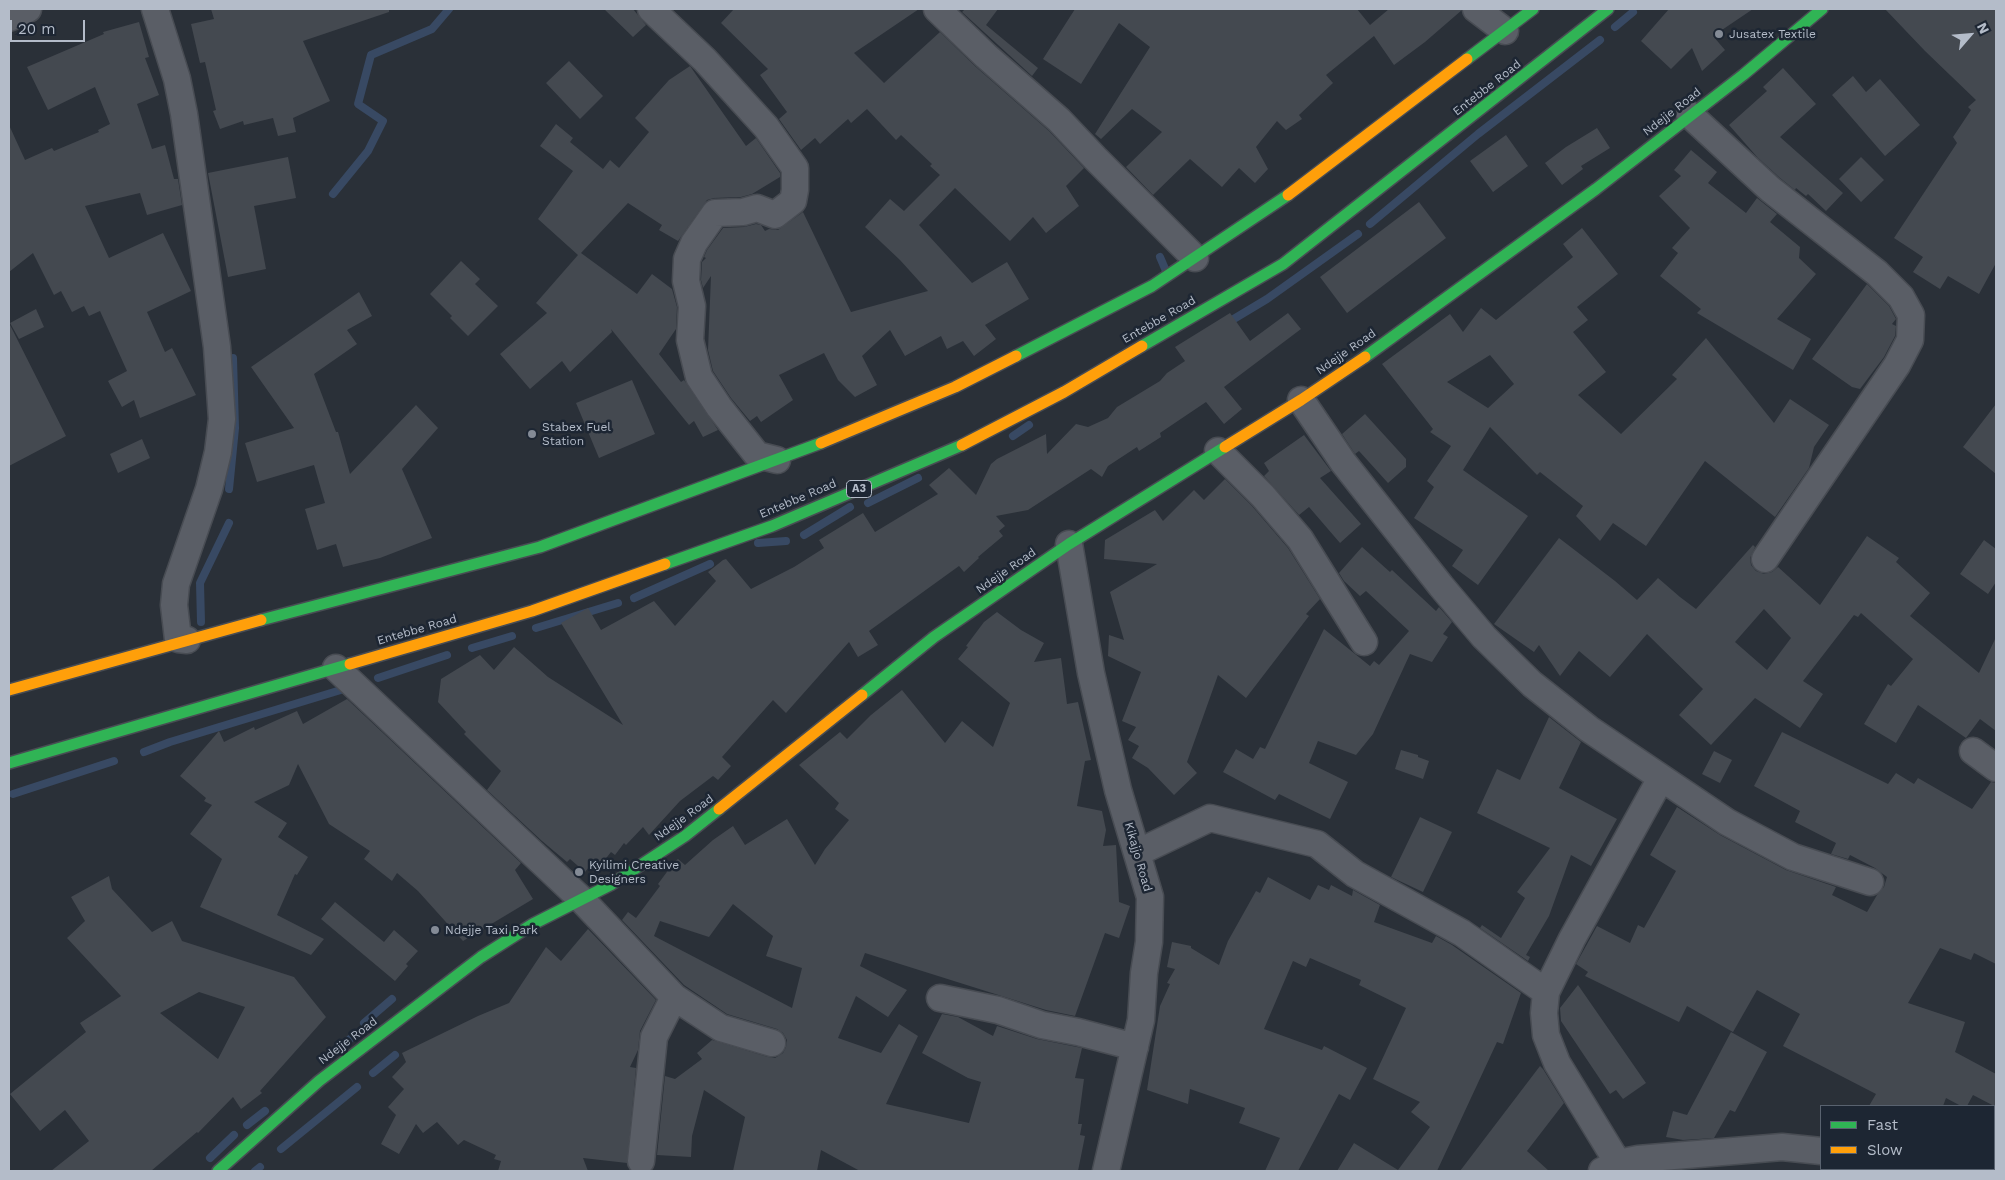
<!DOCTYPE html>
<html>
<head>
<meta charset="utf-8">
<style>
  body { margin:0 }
  #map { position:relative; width:2005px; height:1180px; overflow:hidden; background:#2a3038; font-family:"Work Sans",sans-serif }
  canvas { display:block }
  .frame { position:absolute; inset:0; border:10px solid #b4bcc9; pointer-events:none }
  .legend { position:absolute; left:1820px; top:1105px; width:175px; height:65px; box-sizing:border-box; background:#1d2633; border:1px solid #59626f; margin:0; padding:6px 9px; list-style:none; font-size:15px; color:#b4bcc9 }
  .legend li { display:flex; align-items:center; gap:10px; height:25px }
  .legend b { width:25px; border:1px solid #59626f }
  .north { position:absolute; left:1945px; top:10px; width:50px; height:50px; -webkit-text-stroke:4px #1d2633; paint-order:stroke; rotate:63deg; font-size:14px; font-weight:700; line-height:20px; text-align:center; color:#b4bcc9 }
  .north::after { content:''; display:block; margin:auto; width:18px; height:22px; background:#b4bcc9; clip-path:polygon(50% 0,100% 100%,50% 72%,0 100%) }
  .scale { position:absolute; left:10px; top:20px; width:75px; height:22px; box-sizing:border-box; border:2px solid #b4bcc9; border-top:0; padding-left:6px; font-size:15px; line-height:18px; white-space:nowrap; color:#b4bcc9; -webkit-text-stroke:4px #1d2633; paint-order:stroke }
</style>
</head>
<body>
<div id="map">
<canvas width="2005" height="1180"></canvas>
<div class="frame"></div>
<ul class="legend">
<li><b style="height:6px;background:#30b455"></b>Fast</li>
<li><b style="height:6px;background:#ff9f0a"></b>Slow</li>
</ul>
<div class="north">N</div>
<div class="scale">20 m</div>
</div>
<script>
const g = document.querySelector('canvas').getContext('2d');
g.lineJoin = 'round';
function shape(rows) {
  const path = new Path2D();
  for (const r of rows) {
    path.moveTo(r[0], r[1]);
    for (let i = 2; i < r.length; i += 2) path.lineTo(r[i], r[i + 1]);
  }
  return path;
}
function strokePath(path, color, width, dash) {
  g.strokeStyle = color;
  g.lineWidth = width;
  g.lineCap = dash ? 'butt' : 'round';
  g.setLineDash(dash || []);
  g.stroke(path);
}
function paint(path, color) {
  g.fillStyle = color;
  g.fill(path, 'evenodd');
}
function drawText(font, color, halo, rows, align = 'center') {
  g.font = font + ' "Work Sans",sans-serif';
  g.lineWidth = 5;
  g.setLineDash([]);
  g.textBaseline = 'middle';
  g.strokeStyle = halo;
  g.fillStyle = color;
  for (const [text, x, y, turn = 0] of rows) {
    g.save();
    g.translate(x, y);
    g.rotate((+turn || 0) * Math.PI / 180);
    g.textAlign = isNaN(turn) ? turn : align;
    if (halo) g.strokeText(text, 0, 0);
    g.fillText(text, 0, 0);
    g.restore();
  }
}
strokePath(shape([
  [1615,27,1633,12],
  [333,194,368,151,383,121,358,104,371,55,432,29,449,9],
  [1370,224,1478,134,1600,40],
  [1160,257,1166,271],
  [1232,320,1267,299,1358,234],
  [1013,436,1029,425],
  [229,489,235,428,233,358],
  [868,503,918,478],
  [804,535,850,507],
  [758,543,786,541],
  [634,598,710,564],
  [201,622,200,583,229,523],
  [536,628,618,603],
  [472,648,512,636],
  [378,678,447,655],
  [144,752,170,742,344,689],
  [13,794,114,761],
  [364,1023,392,999],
  [338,1050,350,1039],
  [373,1073,395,1055],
  [247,1125,265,1111],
  [281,1149,357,1087],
  [210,1158,234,1135],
  [255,1171,260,1167]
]), '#384963', 8);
paint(shape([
  [211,9,389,9,389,12,303,41,330,101,293,118,296,132,278,136,273,118,244,125,243,121,220,129,213,111,216,110,205,62,200,63,191,24,214,19],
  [604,9,633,9,646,25,633,37],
  [734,9,919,9,854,53,884,83,940,32,976,67,1049,131,1084,168,1066,186,1079,206,1046,233,1033,217,1010,241,955,188,919,225,972,283,1007,262,1029,299,985,325,996,339,974,356,963,341,947,349,941,336,905,356,890,330,862,356,877,385,855,397,838,380,824,353,779,375,793,400,761,422,757,416,750,421,731,398,713,371,708,350,711,276,703,288,701,280,702,262,706,258,704,257,707,250,723,228,744,227,756,224,761,225,765,231,769,229,778,230,803,212,851,312,928,291,900,260,865,227,890,199,904,211,940,175,930,166,932,164,901,135,896,140,867,109,851,123,848,119,820,144,815,138,801,150,779,119,787,112,760,75,768,69,721,23],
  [965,9,998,9,986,25,1038,68,1032,76,962,12],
  [1075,9,1357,9,1370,25,1389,9,1461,9,1462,10,1425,42,1394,65,1374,36,1326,75,1333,83,1299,115,1302,119,1286,130,1277,121,1256,147,1268,169,1255,183,1239,168,1222,187,1190,159,1153,195,1126,167,1162,132,1132,109,1101,139,1095,134,1150,47,1119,23,1081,84,1043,59],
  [1669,9,1753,9,1713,36,1725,50,1702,71,1692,48,1671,69,1641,41],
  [1885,9,1996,9,1996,263,1979,294,1948,276,1940,289,1913,272,1923,257,1894,238,1957,143,1953,137,1971,110,1968,107,1976,100,1925,51],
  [139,22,149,57,145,58,159,95,137,104,152,149,165,145,174,179,178,179,182,205,147,215,140,193,85,206,109,258,163,233,191,291,147,312,165,352,172,348,196,395,140,418,134,400,122,407,108,381,127,371,100,311,89,316,84,306,72,312,61,291,54,295,33,253,9,272,9,125,25,160,52,148,54,151,99,132,98,130,110,124,95,87,48,110,27,67,104,34,103,32],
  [569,61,603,96,580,119,546,83],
  [690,66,746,146,756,138,780,173,780,177,752,194,741,197,714,198,707,200,678,241,659,230,662,225,628,203,581,253,637,294,652,274,672,289,677,307,676,329,659,354,681,382,684,380,718,430,703,437,694,421,689,425,611,329,612,332,570,372,562,361,530,389,500,354,547,313,536,303,578,255,538,219,573,171,540,146,556,124,573,138,570,142,603,169,610,160,619,168,649,132,635,118,669,80],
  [1783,68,1816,104,1780,137,1843,193,1826,211,1808,194,1806,196,1796,188,1795,190,1780,178,1758,158,1729,125,1767,91,1763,87],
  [1853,76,1866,92,1880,79,1920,125,1885,156,1832,95],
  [1597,128,1610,148,1581,166,1583,169,1562,185,1545,163,1566,147],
  [1506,135,1528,166,1493,192,1470,161],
  [1691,150,1717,172,1708,183,1746,213,1757,198,1777,214,1770,222,1800,247,1799,258,1816,274,1777,319,1811,339,1793,370,1697,313,1701,309,1660,276,1678,253,1672,248,1690,228,1659,196,1681,176,1674,170],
  [288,157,296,198,254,206,266,269,228,277,208,173],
  [1861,157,1884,180,1861,202,1839,179],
  [1419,202,1446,238,1347,313,1320,277],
  [1582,228,1618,274,1577,307,1588,320,1573,332,1606,372,1578,395,1621,434,1677,379,1672,375,1706,338,1774,423,1790,399,1829,425,1814,447,1809,468,1775,517,1705,461,1646,546,1613,523,1600,541,1576,516,1583,506,1540,472,1537,475,1490,427,1463,470,1528,516,1478,585,1452,566,1463,550,1414,518,1434,487,1427,481,1451,446,1430,432,1433,429,1382,364,1450,314,1463,332,1481,308,1496,320,1573,257,1563,244],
  [1490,355,1514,384,1488,408,1447,382],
  [461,261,480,279,475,284,498,306,468,336,450,318,452,316,430,294],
  [1867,284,1889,306,1896,319,1892,324,1896,326,1895,336,1884,357,1860,389,1852,387,1812,359],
  [359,292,372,316,347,330,357,344,314,374,336,432,338,432,350,474,416,405,438,428,402,469,432,538,380,558,343,567,336,544,317,550,305,509,325,503,314,465,257,482,245,443,294,428,251,367],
  [36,309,44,327,19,339,10,323],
  [1230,313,1250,341,1288,313,1301,329,1224,387,1242,409,1224,424,1206,402,1160,433,1161,437,1139,451,1137,447,1108,466,1102,477,1091,469,1028,510,996,516,1005,526,999,531,1003,536,978,557,979,558,964,572,959,566,869,631,878,645,858,657,849,642,786,713,773,700,722,757,731,766,718,780,713,776,680,801,649,835,643,827,626,845,624,843,615,855,611,852,600,866,594,861,585,872,570,859,567,862,542,841,487,790,501,771,464,734,466,732,438,702,441,679,480,655,494,670,514,647,548,677,623,725,561,623,588,608,601,630,654,601,675,626,716,581,708,572,723,560,726,559,751,589,794,567,824,548,819,540,863,513,875,532,938,494,929,485,949,468,976,495,991,464,997,459,1046,434,1047,454,1076,424,1088,427,1108,418,1117,407,1160,381,1167,373,1185,361,1175,347],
  [9,323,66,436,9,466],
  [632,380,655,434,599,458,576,403],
  [1996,404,1996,474,1963,447],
  [1365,414,1406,459,1406,467,1388,483,1359,451,1355,454,1342,434],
  [1304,435,1331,471,1320,478,1361,524,1340,543,1309,507,1299,515,1264,476,1269,471,1264,463],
  [142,439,150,458,118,473,110,454],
  [1225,479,1252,506,1288,548,1320,599,1306,614,1309,616,1246,698,1218,675,1187,762,1197,773,1174,795,1148,768,1132,758,1139,746,1128,740,1136,727,1122,721,1141,672,1108,656,1109,635,1124,640,1110,592,1157,564,1104,559,1105,540,1155,510,1163,521,1194,490,1204,500],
  [1867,536,1899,558,1896,562,1930,593,1910,616,1979,673,1996,637,1996,731,1980,719,1966,738,1918,705,1896,743,1864,724,1888,684,1891,686,1913,659,1861,613,1858,617,1854,615,1803,681,1823,694,1800,728,1755,698,1711,745,1679,715,1703,689,1647,634,1610,677,1579,651,1560,676,1539,645,1534,652,1494,624,1559,538,1615,581,1637,600,1658,578,1680,597,1696,609,1753,545,1755,547,1750,558,1751,565,1756,571,1764,574,1772,572,1778,567,1820,605],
  [1764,609,1791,638,1767,670,1735,642],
  [1984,540,1996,549,1996,582,1988,594,1960,574],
  [1362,547,1390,572,1392,570,1436,611,1439,607,1452,622,1443,634,1448,637,1432,662,1410,654,1373,734,1356,755,1318,741,1309,763,1348,782,1330,819,1279,794,1275,800,1223,772,1236,749,1253,759,1260,747,1265,749,1324,629,1370,666,1374,661,1379,665,1409,631,1366,591,1360,596,1344,581,1339,573],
  [997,612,1021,630,1044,643,1034,662,1061,658,1067,704,1078,702,1091,760,1085,761,1077,806,1102,811,1106,830,1103,846,1116,845,1119,902,1130,906,1119,938,1105,933,1075,1016,1046,1010,865,953,860,966,907,990,888,1017,856,996,838,1038,881,1053,899,1024,918,1036,886,1104,969,1123,981,1082,968,1078,922,1053,942,1014,958,1017,993,1036,997,1026,1037,1039,1082,1048,1075,1078,1084,1079,1078,1124,1082,1124,1080,1135,1085,1136,1078,1171,860,1171,821,1150,817,1171,733,1171,745,1117,704,1090,692,1136,691,1157,657,1155,665,1076,675,1079,702,1059,697,1053,712,1040,768,1057,775,1058,783,1053,786,1047,787,1040,783,1033,777,1029,727,1014,684,985,622,920,628,912,636,918,660,886,658,884,675,861,678,859,685,865,713,840,733,826,745,845,787,819,815,865,825,849,849,820,835,809,839,803,799,765,840,732,847,739,871,715,902,690,945,743,962,721,993,747,1010,703,958,659,968,647,966,646,984,622],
  [733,904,773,936,766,956,802,968,792,1008,654,936,660,921,709,937],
  [347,699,521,863,515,870,533,899,463,941,418,891,397,873,392,881,364,859,370,851,329,824,298,764,289,785,254,802,287,823,278,837,308,857,297,875,295,874,277,915,324,939,311,955,200,907,222,859,190,834,212,805,204,801,206,798,180,776,219,731,224,742,254,727,255,730,297,711,303,724],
  [1549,717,1581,742,1559,788,1617,819,1591,866,1571,855,1549,916,1526,955,1530,957,1528,961,1480,928,1482,925,1501,938,1525,898,1517,892,1550,848,1477,813,1497,769,1520,780],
  [1782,732,1888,784,1896,773,1914,784,1918,778,1972,809,1991,782,1996,783,1996,964,1974,953,1971,960,1940,948,1908,1003,1965,1022,1955,1052,1996,1074,1996,1107,1973,1095,1967,1106,1961,1106,1946,1098,1943,1106,1869,1106,1876,1094,1783,1046,1800,1014,1757,990,1733,1032,1687,1006,1679,1022,1585,976,1588,972,1576,964,1597,926,1630,943,1638,925,1644,928,1676,871,1650,855,1677,807,1720,835,1786,870,1836,887,1832,895,1867,912,1877,895,1884,887,1887,877,1875,868,1850,855,1848,859,1831,854,1836,843,1795,822,1800,811,1754,786],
  [1401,750,1418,755,1418,757,1429,761,1423,779,1395,769],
  [1714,751,1732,760,1720,783,1702,774],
  [1420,817,1452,832,1423,892,1391,877],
  [109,876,112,889,152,932,172,921,182,941,294,977,326,1017,260,1091,262,1093,241,1109,233,1097,198,1133,197,1132,151,1171,51,1171,89,1141,65,1110,40,1131,10,1094,86,1032,80,1023,121,996,67,938,85,921,71,897],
  [199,992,245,1007,218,1059,160,1013],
  [1268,877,1310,900,1318,885,1329,890,1331,885,1352,896,1353,890,1380,905,1374,922,1432,943,1436,936,1452,945,1521,993,1503,1044,1497,1042,1437,1171,1337,1171,1354,1143,1398,1170,1430,1127,1411,1112,1420,1102,1373,1079,1406,1008,1359,985,1361,980,1310,958,1306,967,1293,961,1264,1029,1322,1050,1324,1046,1367,1068,1350,1100,1339,1094,1298,1171,1265,1171,1280,1138,1239,1123,1245,1108,1190,1089,1188,1104,1147,1090,1160,1006,1170,984,1167,983,1175,969,1167,967,1172,942,1191,946,1191,948,1219,965,1228,941,1256,891,1260,893],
  [335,902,384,942,394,930,418,951,406,964,408,966,395,981,321,919],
  [588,929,656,1000,640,1031,638,1050,630,1067,636,1068,627,1163,583,1158,588,1171,498,1171,501,1161,494,1159,496,1155,464,1140,458,1145,437,1122,423,1133,416,1124,399,1154,381,1144,396,1115,388,1107,404,1089,392,1077,406,1062,402,1053,478,1016,509,1003,546,947,561,961],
  [1578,985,1646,1083,1623,1099,1616,1090,1610,1094,1561,1021,1560,1008],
  [1731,1032,1767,1052,1735,1112,1730,1110,1714,1138,1683,1140,1666,1137,1673,1111,1687,1115],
  [1540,1066,1543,1069,1564,1103,1527,1151,1549,1171,1460,1171]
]), '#444950');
const street = shape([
  [155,9,177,79,184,114,217,347,222,419,218,452,209,489,176,584,174,605,178,639,187,640],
  [651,9,705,60,766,127,795,168,795,190,793,201,775,215,757,208,743,212,715,213,694,243,687,259,686,281,692,306,690,340,699,377,719,407,757,455,777,460],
  [937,9,986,56,1059,120,1095,158,1195,258],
  [1476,9,1505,31],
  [9,18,28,9],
  [1690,115,1770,189,1877,273,1901,297,1911,315,1910,340,1897,365,1765,559],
  [1301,400,1343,462,1441,586,1484,637,1532,684,1589,729,1727,822,1793,857,1870,882],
  [1218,451,1263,496,1300,539,1364,642],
  [1069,544,1091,673,1118,790,1150,897,1149,942,1144,973,1141,1020,1106,1171],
  [336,668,581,899,674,997,721,1028,772,1043],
  [1973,751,1996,768],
  [1137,853,1210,818,1317,844,1355,874,1462,933,1546,992],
  [940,998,998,1010,1042,1025,1078,1032,1135,1047],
  [641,1161,654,1037,674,997],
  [1618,1163,1557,1063,1546,1035,1544,1013,1546,992,1572,939,1661,778],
  [1873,1169,1880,1171],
  [1602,1171,1618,1163,1638,1159,1782,1147,1821,1151]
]);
const fast = shape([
  [1467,59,1533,9],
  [1142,346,1283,264,1608,9],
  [1016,356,1152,286,1288,195],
  [1365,357,1596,189,1743,75,1822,9],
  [665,564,772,526,962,445],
  [261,620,540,547,821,443],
  [862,695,934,637,1069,544,1225,447],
  [9,763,350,664],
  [218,1171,319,1081,481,957,533,924,612,884,685,836,719,809]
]);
const slow = shape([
  [1288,195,1467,59],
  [821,443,955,387,1016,356],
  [962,445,1064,392,1142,346],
  [1225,447,1301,400,1365,357],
  [350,664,532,611,665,564],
  [9,690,261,620],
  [719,809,862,695]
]);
strokePath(street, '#484c53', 29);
strokePath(fast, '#484c53', 14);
strokePath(slow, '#484c53', 14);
strokePath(street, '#5a5e66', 26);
strokePath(fast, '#30b455', 11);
strokePath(slow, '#ff9f0a', 11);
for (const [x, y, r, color] of [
  [1719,34,5,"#848b96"],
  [532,434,5,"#848b96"],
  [579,872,5,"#848b96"],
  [435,930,5,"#848b96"]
]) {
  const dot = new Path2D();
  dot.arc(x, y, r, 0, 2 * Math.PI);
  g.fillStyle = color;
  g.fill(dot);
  strokePath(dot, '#1d2633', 2);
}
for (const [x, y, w] of [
  [859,489,25]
]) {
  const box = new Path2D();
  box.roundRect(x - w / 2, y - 8.5, w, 17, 4);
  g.fillStyle = '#1d2633';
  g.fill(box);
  strokePath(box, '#b4bcc9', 1);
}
drawText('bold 11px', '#b4bcc9', null, [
  ["A3",859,489]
]);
drawText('12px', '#b4bcc9', '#1d2633', [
  ["Jusatex Textile",1729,34],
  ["Stabex Fuel",542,427],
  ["Station",542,441],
  ["Kyilimi Creative",589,865],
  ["Designers",589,879],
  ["Ndejje Taxi Park",445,930]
], 'left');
drawText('12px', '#b4bcc9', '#1d2633', [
  ["Entebbe Road",1487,88,-38],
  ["Ndejje Road",1672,112,-38],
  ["Entebbe Road",1159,320,-30],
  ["Ndejje Road",1346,352,-35],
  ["Entebbe Road",798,499,-23],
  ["Ndejje Road",1006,571,-35],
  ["Entebbe Road",417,630,-16],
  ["Ndejje Road",684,818,-36],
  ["Kikajjo Road",1138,857,74],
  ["Ndejje Road",348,1041,-37]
]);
</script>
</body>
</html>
